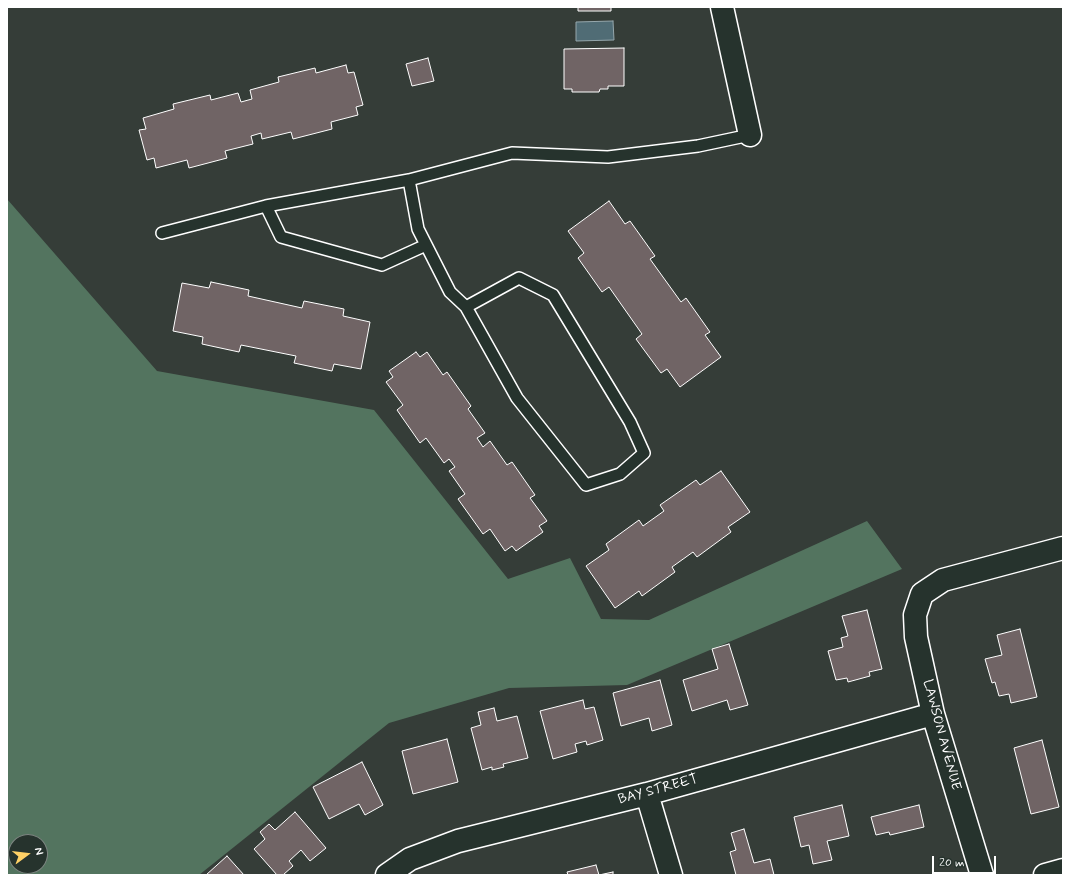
<!DOCTYPE html>
<html>
<head>
<meta charset="utf-8">
<style>
  body { margin:0 }
  #map { position:relative; width:1070px; height:882px; overflow:hidden; background:#353d38; font-family:Mynerve,sans-serif }
  canvas { display:block }
  .frame { position:absolute; inset:0; border:8px solid #fff; pointer-events:none }
  .north { position:absolute; left:8px; top:834px; width:40px; height:40px; box-sizing:border-box; background:#26332d; border:1px solid #7d8581; border-radius:50%; rotate:75deg; font-size:11px; font-weight:700; line-height:16px; text-align:center; color:#fff }
  .north::after { content:''; display:block; margin:auto; width:14px; height:18px; background:#ffd166; clip-path:polygon(50% 0,100% 100%,50% 72%,0 100%) }
  .scale { position:absolute; left:932px; top:856px; width:64px; height:18px; box-sizing:border-box; border:2px solid #fff; border-top:0; padding-left:5px; font-size:12px; line-height:14px; white-space:nowrap; color:#fff; -webkit-text-stroke:3px #26332d; paint-order:stroke }
</style>
</head>
<body>
<div id="map">
<canvas width="1070" height="882"></canvas>
<div class="frame"></div>
<div class="north">N</div>
<div class="scale">20 m</div>
</div>
<script>
const g = document.querySelector('canvas').getContext('2d');
g.lineJoin = 'round';
function paint(path, color) {
  g.fillStyle = color;
  g.fill(path, 'evenodd');
}
function shape(rows) {
  const path = new Path2D();
  for (const r of rows) {
    path.moveTo(r[0], r[1]);
    for (let i = 2; i < r.length; i += 2) path.lineTo(r[i], r[i + 1]);
  }
  return path;
}
function strokePath(path, color, width, dash) {
  g.strokeStyle = color;
  g.lineWidth = width;
  g.lineCap = dash ? 'butt' : 'round';
  g.setLineDash(dash || []);
  g.stroke(path);
}
function drawText(font, color, halo, rows, align = 'center') {
  g.font = font + ' Mynerve,sans-serif';
  g.lineWidth = 3;
  g.setLineDash([]);
  g.textBaseline = 'middle';
  g.strokeStyle = halo;
  g.fillStyle = color;
  for (const [text, x, y, turn = 0] of rows) {
    g.save();
    g.translate(x, y);
    g.rotate((+turn || 0) * Math.PI / 180);
    g.textAlign = isNaN(turn) ? turn : align;
    if (halo) g.strokeText(text, 0, 0);
    g.fillText(text, 0, 0);
    g.restore();
  }
}
paint(shape([
  [7,199,157,371,374,410,508,579,570,558,601,619,649,620,867,521,902,569,627,685,509,688,389,723,199,875,7,875],
  [16,842,40,842,40,866,16,866]
]), '#53745f');
const water = shape([
  [613,21,614,40,576,41,576,22,613,21]
]);
paint(water, '#506c75');
strokePath(water, '#96a7ac', 1);
const building = shape([
  [578,7,611,7,611,11,578,11,578,7],
  [624,48,624,86,608,86,608,89,600,89,599,92,572,92,572,89,564,89,564,49,624,48],
  [428,58,434,81,412,86,406,64,428,58],
  [346,65,348,73,354,72,363,105,356,107,358,115,331,122,332,129,293,139,291,132,262,139,261,133,251,136,253,144,225,151,227,158,189,168,187,160,156,168,154,158,147,160,139,130,146,129,143,118,174,109,173,104,210,95,211,100,238,93,241,102,252,99,250,90,279,82,278,77,315,68,316,73,346,65],
  [609,201,625,224,630,221,655,256,650,259,681,302,686,298,710,332,705,335,721,357,680,387,667,369,661,373,636,339,642,334,609,287,602,292,578,258,584,253,568,231,609,201],
  [211,282,249,290,248,296,302,308,304,301,344,309,343,316,370,322,361,369,334,364,332,371,294,363,296,356,241,345,239,352,202,344,203,337,173,331,182,283,209,288,211,282],
  [416,352,420,357,427,352,443,375,447,372,471,406,468,409,485,433,477,438,483,447,490,441,507,465,512,462,535,495,530,498,547,521,539,526,543,532,516,551,512,546,505,551,490,529,483,534,458,499,465,494,449,471,455,467,449,459,444,463,426,438,420,443,397,410,403,405,386,382,393,377,389,371,416,352],
  [721,471,750,512,728,527,731,532,697,557,693,552,672,567,675,572,642,596,639,591,615,608,586,566,609,550,606,544,639,520,643,526,664,511,660,505,696,480,700,485,721,471],
  [867,610,882,669,869,672,870,676,848,682,847,678,836,680,828,651,843,647,841,638,848,636,842,616,867,610],
  [1020,629,1037,697,1011,703,1009,694,999,696,995,682,992,683,985,659,1002,655,997,635,1020,629],
  [729,644,748,705,730,710,727,700,692,711,683,680,718,669,712,649,729,644],
  [660,680,672,725,652,731,649,718,621,726,613,693,660,680],
  [583,700,585,709,594,707,603,740,587,745,586,741,575,744,577,752,553,759,540,711,583,700],
  [494,708,497,721,517,716,528,758,503,764,504,767,492,770,492,767,482,770,471,728,481,725,478,712,494,708],
  [447,739,458,782,413,794,402,751,447,739],
  [1042,740,1059,807,1031,814,1014,748,1042,740],
  [362,762,383,805,365,815,359,804,329,819,313,787,362,762],
  [842,805,849,836,827,841,832,860,813,864,809,845,801,847,794,817,842,805],
  [919,805,924,827,890,835,889,832,876,835,871,817,919,805],
  [295,812,326,848,310,861,301,850,289,861,293,866,283,875,277,875,254,849,265,839,260,832,269,824,275,830,295,812],
  [744,829,754,863,770,859,774,875,736,875,730,852,736,850,731,833,744,829],
  [227,856,244,875,206,875,227,856],
  [596,865,599,875,568,875,567,872,596,865],
  [613,872,613,875,599,875,613,872]
]);
paint(building, '#706465');
strokePath(building, '#fff', 1);
const lane = shape([
  [409,180,266,206,281,237,382,265,426,245],
  [162,233,266,206],
  [466,307,517,398,586,485,620,474,644,453,630,422,553,295,519,278,466,307,450,292,418,229,409,180,512,153,608,157,698,146,750,135]
]);
const street = shape([
  [722,7,750,135],
  [647,794,671,875],
  [387,875,410,859,458,841,647,794,933,714],
  [982,875,933,714,916,637,915,615,922,594,943,580,1063,548],
  [1045,875,1063,870]
]);
strokePath(lane, '#fff', 14);
strokePath(street, '#fff', 25);
strokePath(lane, '#26332d', 11);
strokePath(street, '#26332d', 22);
drawText('14px', '#fff', '#26332d', [
  ["LAWSON AVENUE",941,735,75],
  ["BAY STREET",658,790,-15]
]);
</script>
</body>
</html>
